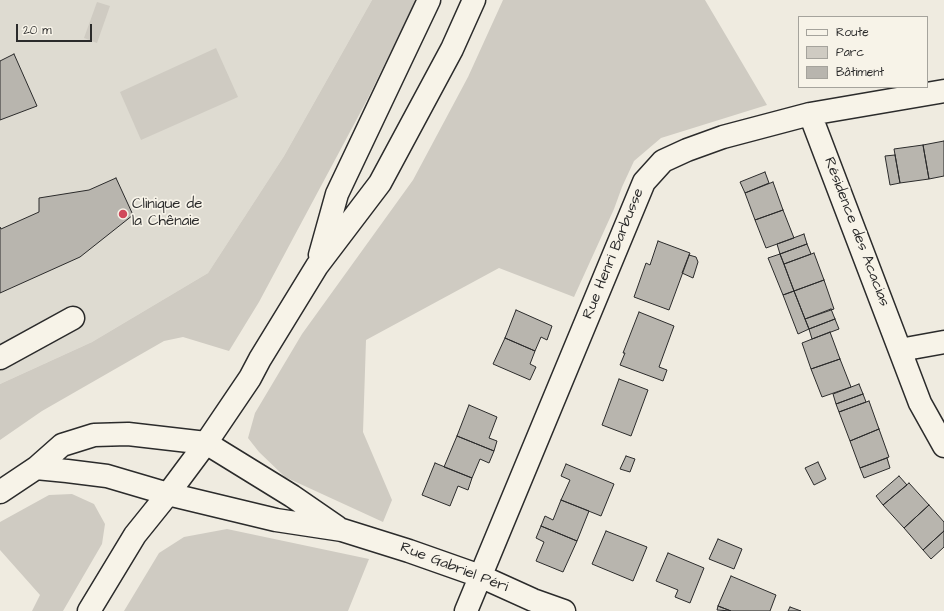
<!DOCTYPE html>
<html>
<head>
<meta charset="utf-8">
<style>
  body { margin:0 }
  #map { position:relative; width:944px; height:611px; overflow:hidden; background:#efebe0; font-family:"Architects Daughter",sans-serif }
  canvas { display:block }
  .legend { position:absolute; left:798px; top:16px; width:130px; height:72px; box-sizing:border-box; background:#f7f3e8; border:1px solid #a5a39c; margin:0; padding:5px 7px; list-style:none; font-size:12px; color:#2b2b2b }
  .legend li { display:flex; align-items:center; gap:8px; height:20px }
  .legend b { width:20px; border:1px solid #a5a39c }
  .scale { position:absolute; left:16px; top:24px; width:76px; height:18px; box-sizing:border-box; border:2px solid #2b2b2b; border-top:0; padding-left:5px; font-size:12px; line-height:14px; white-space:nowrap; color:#2b2b2b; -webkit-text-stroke:3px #f7f3e8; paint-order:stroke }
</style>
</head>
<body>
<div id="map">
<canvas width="944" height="611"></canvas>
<ul class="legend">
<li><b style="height:5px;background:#f7f3e8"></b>Route</li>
<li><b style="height:11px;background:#cfcbc2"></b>Parc</li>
<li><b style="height:11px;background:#b8b5ae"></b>Bâtiment</li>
</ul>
<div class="scale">20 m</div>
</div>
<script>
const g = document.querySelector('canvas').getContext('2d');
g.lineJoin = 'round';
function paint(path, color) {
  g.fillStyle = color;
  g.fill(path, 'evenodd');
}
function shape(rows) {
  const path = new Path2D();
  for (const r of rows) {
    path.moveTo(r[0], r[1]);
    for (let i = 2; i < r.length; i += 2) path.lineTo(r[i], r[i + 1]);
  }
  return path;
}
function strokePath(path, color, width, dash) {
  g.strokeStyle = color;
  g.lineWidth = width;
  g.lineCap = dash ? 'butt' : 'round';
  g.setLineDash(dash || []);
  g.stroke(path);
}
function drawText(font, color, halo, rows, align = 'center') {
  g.font = font + ' "Architects Daughter",sans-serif';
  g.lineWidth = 3.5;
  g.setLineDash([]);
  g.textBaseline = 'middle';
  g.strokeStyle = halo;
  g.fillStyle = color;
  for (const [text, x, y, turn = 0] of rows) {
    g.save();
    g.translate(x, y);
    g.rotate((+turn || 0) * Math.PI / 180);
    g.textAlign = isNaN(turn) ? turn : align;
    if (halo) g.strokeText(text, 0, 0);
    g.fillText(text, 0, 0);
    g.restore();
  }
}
paint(shape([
  [0,0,372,0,284,156,208,273,92,342,0,384]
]), '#dedbd1');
paint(shape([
  [372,0,416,0,367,100,259,302,229,351,183,337,164,341,42,411,0,440,0,384,92,342,208,273,284,156],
  [503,0,705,0,767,105,661,138,634,161,622,187,614,209,574,297,499,268,366,340,363,432,392,500,383,522,285,477,259,452,248,438,255,413,302,334,413,180,468,77],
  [97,2,110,6,97,43,84,38],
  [216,48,238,97,141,140,120,92],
  [72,494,94,504,105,524,102,544,63,611,32,611,40,595,0,550,0,522,49,495],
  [227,529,369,559,348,611,124,611,159,553,184,537]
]), '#cfcbc2');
const building = shape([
  [14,54,37,106,0,120,0,61,14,54],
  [944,141,944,176,929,179,923,145,944,141],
  [923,145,929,179,900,183,894,149,923,145],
  [895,155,900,183,890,185,885,156,895,155],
  [765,172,769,183,745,193,740,182,765,172],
  [116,178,133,215,80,257,0,293,0,227,1,229,39,212,39,198,89,190,116,178],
  [773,182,783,210,755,220,745,193,773,182],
  [783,210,794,238,766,248,755,220,783,210],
  [804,234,807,244,780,254,777,244,804,234],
  [658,241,690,253,669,310,634,297,646,263,650,265,658,241],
  [807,244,811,254,784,264,780,254,807,244],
  [814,253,824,280,794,291,784,264,814,253],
  [780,254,794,291,783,295,768,258,780,254],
  [689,255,696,257,698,262,693,278,682,273,689,255],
  [824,280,834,309,805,319,794,291,824,280],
  [794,291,809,329,798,334,783,295,794,291],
  [831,309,835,319,809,329,805,319,831,309],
  [516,310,552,326,547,340,541,337,535,351,505,338,516,310],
  [639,312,674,326,659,367,667,370,663,381,620,365,625,353,623,353,639,312],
  [835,319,839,329,812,339,809,329,835,319],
  [830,332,840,359,811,369,802,343,830,332],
  [505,338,535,351,530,364,536,367,530,380,493,364,505,338],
  [840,359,851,387,822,397,811,369,840,359],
  [619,379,648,390,631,436,602,425,619,379],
  [859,384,863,394,836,404,833,394,859,384],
  [863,394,866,402,839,412,836,404,863,394],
  [869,401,879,429,850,441,839,412,869,401],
  [469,405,497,417,489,438,497,441,494,451,457,436,469,405],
  [879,429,889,457,860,468,850,441,879,429],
  [457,436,494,451,489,463,480,459,472,478,444,467,457,436],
  [626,456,635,459,630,472,620,469,626,456],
  [887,458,890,468,864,478,860,468,887,458],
  [818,462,826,479,814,485,805,468,818,462],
  [435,463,472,478,468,490,458,486,450,506,422,495,435,463],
  [566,464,614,484,601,516,561,500,570,480,561,476,566,464],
  [899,476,907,485,883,505,876,496,899,476],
  [909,483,929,505,904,528,883,505,909,483],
  [561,500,589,511,577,541,541,526,545,516,553,520,561,500],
  [929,505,944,522,944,531,923,550,904,528,929,505],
  [541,526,577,541,563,572,536,561,544,542,536,538,541,526],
  [606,531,647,547,633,581,592,564,606,531],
  [944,531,944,547,931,559,923,550,944,531],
  [718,539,742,549,734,569,709,559,718,539],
  [668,553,704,568,690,603,675,597,678,590,656,581,668,553],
  [731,576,776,595,770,611,731,611,718,606,731,576],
  [718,606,731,611,717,610,718,606],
  [790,607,801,611,788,611,790,607]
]);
paint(building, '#b8b5ae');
strokePath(building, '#2b2b2b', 1);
const minor = shape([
  [810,114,920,403,944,446],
  [900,350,944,342],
  [0,358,73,318],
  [36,468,67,471,107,476,168,494,276,520,342,530,409,551,480,576,533,600,564,611],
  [0,492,36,468,62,445,94,435,128,434,206,443,292,496,337,527],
  [466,611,644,182,663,161,687,150,723,137,810,114,944,91]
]);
const major = shape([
  [320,255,337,194,429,0],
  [89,611,135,535,168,494,206,443,250,378,260,359,317,266,380,183,452,49,474,0]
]);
strokePath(minor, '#2b2b2b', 25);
strokePath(major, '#2b2b2b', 25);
strokePath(minor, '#f7f3e8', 22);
strokePath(major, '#f7f3e8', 22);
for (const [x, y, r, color] of [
  [123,214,5,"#d1495b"]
]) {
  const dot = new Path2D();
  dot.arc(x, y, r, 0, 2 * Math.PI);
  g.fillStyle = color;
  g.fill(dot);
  strokePath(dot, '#f7f3e8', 1.5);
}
drawText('15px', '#2b2b2b', '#f7f3e8', [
  ["Clinique de",132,205],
  ["la Chênaie",132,222]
], 'left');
drawText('15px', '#2b2b2b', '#f7f3e8', [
  ["Résidence des Acacias",856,232,69],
  ["Rue Henri Barbusse",614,254,-68],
  ["Rue Gabriel Péri",454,568,21]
]);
</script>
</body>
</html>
